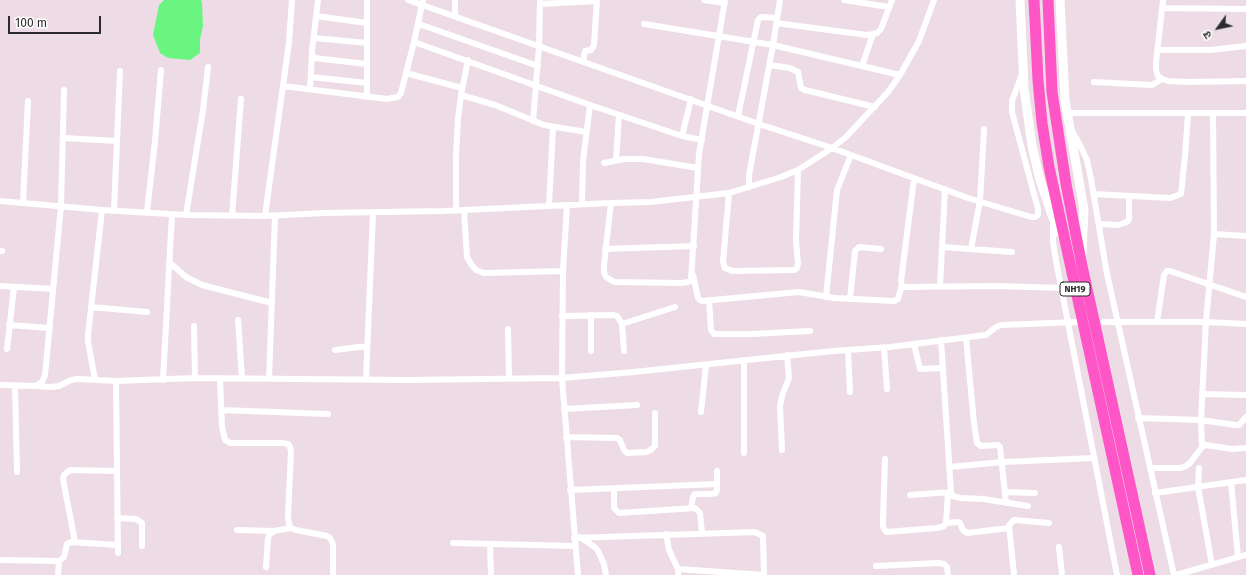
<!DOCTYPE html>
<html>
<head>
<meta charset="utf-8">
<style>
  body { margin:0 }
  #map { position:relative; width:1246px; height:575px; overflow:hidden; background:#eddce5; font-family:"Fira Sans","Noto Sans Devanagari",sans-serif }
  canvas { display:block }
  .north { position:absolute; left:1198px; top:8px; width:40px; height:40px; -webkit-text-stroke:3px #fff; paint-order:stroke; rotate:237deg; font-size:11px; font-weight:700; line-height:16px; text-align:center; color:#2b2b2b }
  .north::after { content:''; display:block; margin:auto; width:14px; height:18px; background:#2b2b2b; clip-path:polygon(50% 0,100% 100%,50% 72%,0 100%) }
  .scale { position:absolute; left:8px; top:16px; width:93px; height:18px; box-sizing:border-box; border:2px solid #2b2b2b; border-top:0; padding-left:5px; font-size:12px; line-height:14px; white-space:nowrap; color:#2b2b2b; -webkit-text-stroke:3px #fff; paint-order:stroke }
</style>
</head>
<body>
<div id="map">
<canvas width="1246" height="575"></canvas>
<div class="north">उ</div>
<div class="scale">100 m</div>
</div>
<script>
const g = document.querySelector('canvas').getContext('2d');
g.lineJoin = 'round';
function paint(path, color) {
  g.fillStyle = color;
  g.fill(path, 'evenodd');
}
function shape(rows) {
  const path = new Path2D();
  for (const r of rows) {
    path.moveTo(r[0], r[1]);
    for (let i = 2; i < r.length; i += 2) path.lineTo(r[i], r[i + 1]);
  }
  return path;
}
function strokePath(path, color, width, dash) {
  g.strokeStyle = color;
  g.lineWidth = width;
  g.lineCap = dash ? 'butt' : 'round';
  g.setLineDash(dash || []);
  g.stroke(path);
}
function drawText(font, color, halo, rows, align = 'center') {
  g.font = font + ' "Fira Sans",sans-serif';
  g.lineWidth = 3;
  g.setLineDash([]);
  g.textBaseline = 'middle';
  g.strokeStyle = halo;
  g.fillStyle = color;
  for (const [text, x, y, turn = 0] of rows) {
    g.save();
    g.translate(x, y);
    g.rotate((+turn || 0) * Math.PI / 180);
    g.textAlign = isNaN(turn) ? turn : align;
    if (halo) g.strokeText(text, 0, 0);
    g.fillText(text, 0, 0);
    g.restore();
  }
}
paint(shape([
  [164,0,201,0,202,3,203,26,200,39,200,53,190,60,168,58,160,53,153,35,159,5]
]), '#6af581');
strokePath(shape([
  [318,0,312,51,312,55,314,58,367,64],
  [367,0,367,97],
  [408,0,759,124,832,148,968,198,1031,217,1035,217,1038,215,1038,209,1012,112,1012,101,1022,74],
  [704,0,725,3],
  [844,0,889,7],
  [1163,0,1156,62,1156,70,1158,76,1162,79,1168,81,1187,82,1246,81],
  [540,4,597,1],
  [1162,8,1246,9],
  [316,16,367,23],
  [455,16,455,0],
  [776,23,867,35,873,34,877,33,881,29,892,0],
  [419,24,538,66],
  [644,24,773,45,900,75],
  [314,38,367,43],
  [414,42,590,105,682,136,702,140],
  [1158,50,1210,50,1246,46],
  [583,62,585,51,591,50,594,45,597,0],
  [770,65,790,68,798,72,801,88,805,90,875,107],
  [862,66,873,34],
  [406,73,462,88],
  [311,77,367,83],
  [1094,82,1152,85,1162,79],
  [283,86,387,99,398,97,401,93,414,42,423,0],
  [310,89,312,55],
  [461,95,495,105,544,125,586,132],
  [1068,113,1246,113],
  [738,116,758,20,761,17,777,18],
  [533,121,539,47,540,0],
  [1072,131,1079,143,1087,160,1091,179,1107,274,1174,575],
  [682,136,691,99],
  [63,138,117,141],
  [616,160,619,115],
  [604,163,624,159,643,159,698,168],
  [914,179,901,281,902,285,904,287,996,286,1062,288],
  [749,187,749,175,773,45,780,0],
  [729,193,723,262,725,268,732,271,794,270,797,268,798,264,796,241,798,170],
  [1093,194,1170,198,1181,194,1185,156,1188,114],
  [0,201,102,210,186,215,265,216,324,213,443,211,611,203,651,202,729,193,781,177,798,170,832,148,846,137,888,92,900,75,919,41,934,0],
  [23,203,28,101],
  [611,203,604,265,604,272,606,277,614,282,682,283,688,282,691,280,699,154,725,0],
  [582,204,583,161,590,105],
  [567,205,563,271,562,378,578,575],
  [549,206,553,127],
  [114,210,120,71],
  [464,210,467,257,471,264,476,270,484,273,563,271],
  [456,211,456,156,458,119,461,95,468,60],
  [147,212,155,141,161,70],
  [186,215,203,110,208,67],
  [232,216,241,99],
  [265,216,289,42,292,0],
  [1053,223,1053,242,1056,261,1117,575],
  [1099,224,1118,225,1127,222,1129,219,1129,196],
  [1214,234,1246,236],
  [942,247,1012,252],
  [605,249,694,246],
  [971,249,980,201,984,129],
  [0,251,2,251],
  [169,262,186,277,202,285,272,303],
  [693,275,698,298,700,300,702,301,799,292,834,298,894,301,898,299,902,285],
  [0,286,53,289],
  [940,286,945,189],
  [826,297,837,190,851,155],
  [850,299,855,251,859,247,881,249],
  [709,300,711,330,714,334,752,334,810,331],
  [91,307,147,312],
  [562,316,614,315,617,316,622,324,624,351],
  [238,320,242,378],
  [1104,322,1206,322,1246,324],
  [1157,322,1164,275,1167,271,1170,271,1246,297],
  [622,324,675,307],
  [9,325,50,328],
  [194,326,195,378],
  [508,329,509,378],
  [966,338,974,423,977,443,981,446,998,445,1000,447,1006,503],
  [941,340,951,492,952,496,961,498,983,499,1028,506],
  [914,344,920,369,943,368],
  [884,348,887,389],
  [7,349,14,287],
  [335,350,367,346],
  [848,350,850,392],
  [591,351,591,315],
  [744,360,744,453],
  [220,378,222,427,225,440,230,443,281,443,288,444,290,447,291,452,288,516,289,524,291,528,296,530,327,536,330,538,333,544,333,575],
  [269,379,275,216],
  [366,379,373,213],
  [95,380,88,341,88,335,102,210],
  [163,380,172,214],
  [116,381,118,553],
  [0,385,36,386,42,382,45,375,61,206,64,90],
  [15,385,17,472],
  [36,386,51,387,59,386,71,380,78,379,116,381,195,378,406,380,562,378,634,372,833,351,890,347,986,335,996,327,1001,325,1077,322],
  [1202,394,1246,395],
  [564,409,637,405],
  [221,410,328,414],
  [701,412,706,365],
  [1138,418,1201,420,1236,425,1239,425,1246,417],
  [566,437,617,438,620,440,624,450,627,453,647,452,652,449,655,446,655,413],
  [1202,447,1201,420,1206,322,1214,234,1213,114],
  [782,450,780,406,782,396,789,378,787,355],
  [885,459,883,521,883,527,886,532,937,528,944,526,946,523,948,492],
  [949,467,1003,462,1094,458],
  [1150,468,1181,468,1186,466,1190,463,1202,447,1206,445,1232,449,1246,448],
  [1199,468,1198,487,1212,565],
  [1231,482,1238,557],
  [614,489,614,508,619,513,695,508,700,513,702,533],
  [570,490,717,484],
  [1005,492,1035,493],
  [1155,493,1246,480],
  [910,495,951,492],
  [691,508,693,497,695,494,711,494,716,493,717,490,717,471],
  [117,518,136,519,142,523,142,546],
  [946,523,958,522,960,523,963,530,967,533,1009,528],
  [237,530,274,531],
  [666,534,669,550,678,569,678,575],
  [580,537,596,548,599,553,604,564,606,575],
  [574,538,755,532,763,536,764,575],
  [75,542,63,479,64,475,70,470,117,471],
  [453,543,575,546],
  [490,544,491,575],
  [1059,547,1062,575],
  [0,560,59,561,64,557,67,544,71,542,118,545],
  [876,566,939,563,944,564,947,567,948,575],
  [266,567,268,538,270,534,274,531,291,528],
  [678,569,764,575],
  [58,575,59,561],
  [1014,575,1009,525,1014,520,1049,523],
  [1176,575,1246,555]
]), '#fff', 6);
strokePath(shape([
  [1020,0,1024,88,1032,146,1040,180,1053,218,1060,233],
  [1060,0,1065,100,1084,210,1082,253]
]), '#fff', 9);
strokePath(shape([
  [1034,0,1038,80,1042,123,1049,167,1138,575],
  [1048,0,1052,92,1066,184,1082,266,1150,575]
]), '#ff56c7', 11);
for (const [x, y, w] of [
  [1075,289,30]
]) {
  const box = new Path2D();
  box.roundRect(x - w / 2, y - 7, w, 14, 3);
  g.fillStyle = '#fff';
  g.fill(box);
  strokePath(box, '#2b2b2b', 1);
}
drawText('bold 9px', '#2b2b2b', null, [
  ["NH19",1075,289]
]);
</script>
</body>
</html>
